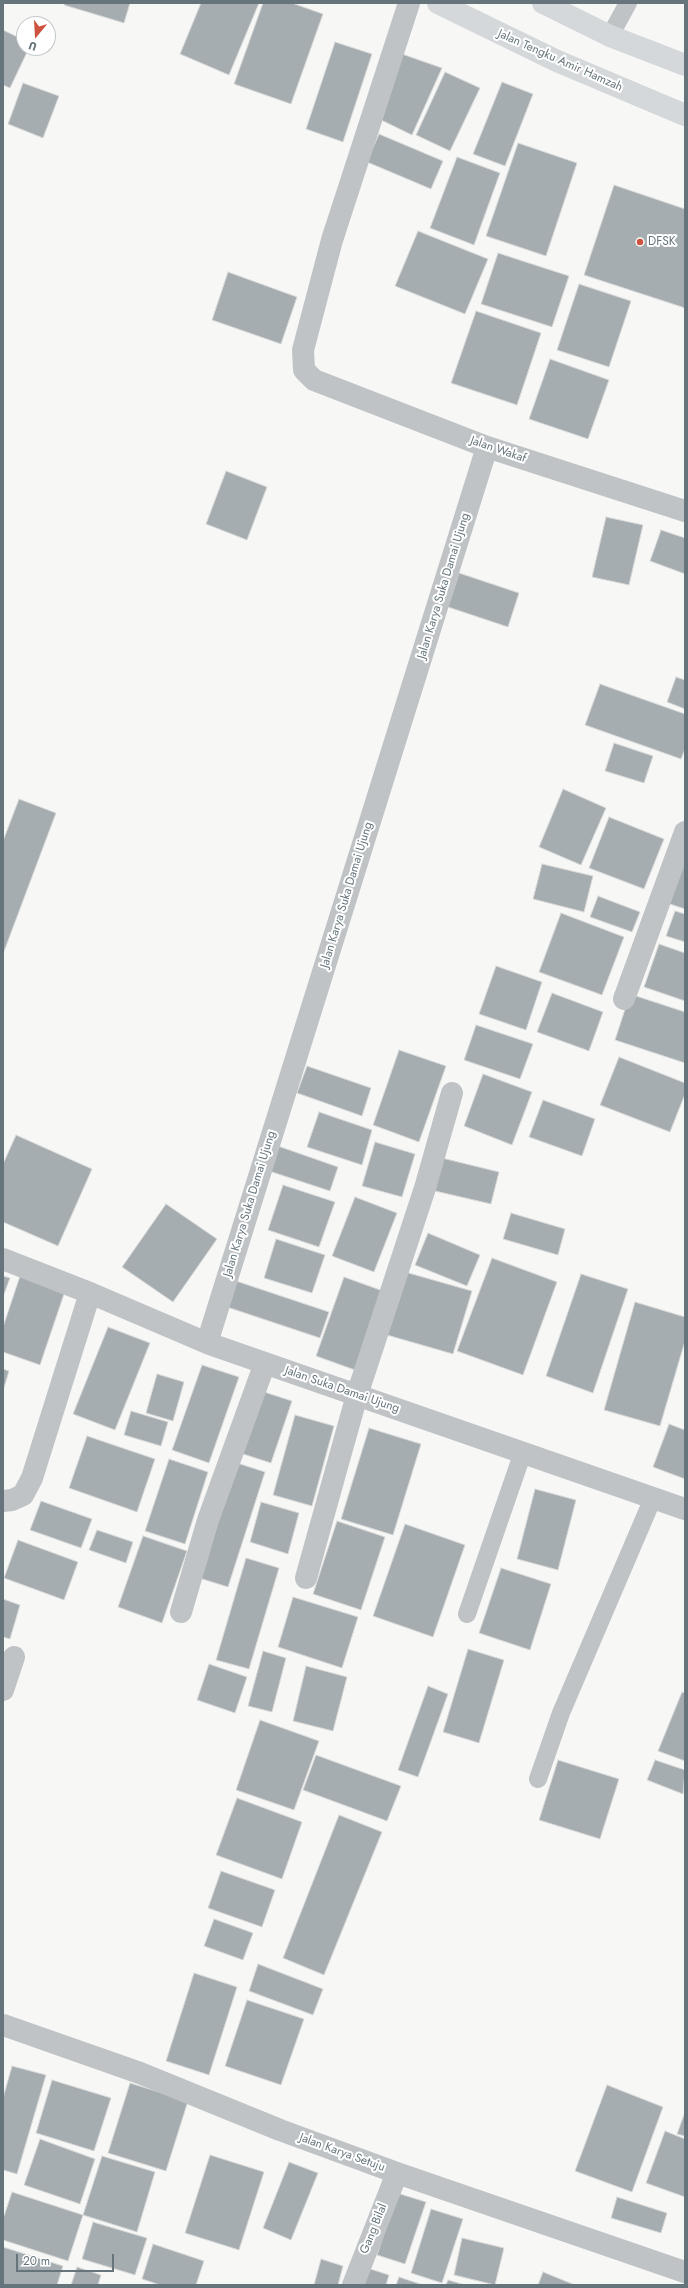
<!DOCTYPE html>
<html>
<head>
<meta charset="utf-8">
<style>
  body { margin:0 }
  #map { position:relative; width:688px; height:2288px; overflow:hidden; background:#f7f7f5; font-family:Jost,sans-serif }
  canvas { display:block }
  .frame { position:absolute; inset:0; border:4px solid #66757c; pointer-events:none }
  .north { position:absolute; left:16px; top:16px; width:40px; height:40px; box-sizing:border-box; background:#fff; border:1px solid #c2c8cb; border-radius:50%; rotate:198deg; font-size:11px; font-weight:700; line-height:16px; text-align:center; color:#66757c }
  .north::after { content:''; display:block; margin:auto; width:14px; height:18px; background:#ce533f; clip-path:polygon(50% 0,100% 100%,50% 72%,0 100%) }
  .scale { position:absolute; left:16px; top:2254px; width:98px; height:18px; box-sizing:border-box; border:2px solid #66757c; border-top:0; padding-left:5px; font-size:12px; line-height:14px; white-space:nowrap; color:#66757c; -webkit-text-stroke:3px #fff; paint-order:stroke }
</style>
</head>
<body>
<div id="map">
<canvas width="688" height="2288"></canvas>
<div class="frame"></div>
<div class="north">U</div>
<div class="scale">20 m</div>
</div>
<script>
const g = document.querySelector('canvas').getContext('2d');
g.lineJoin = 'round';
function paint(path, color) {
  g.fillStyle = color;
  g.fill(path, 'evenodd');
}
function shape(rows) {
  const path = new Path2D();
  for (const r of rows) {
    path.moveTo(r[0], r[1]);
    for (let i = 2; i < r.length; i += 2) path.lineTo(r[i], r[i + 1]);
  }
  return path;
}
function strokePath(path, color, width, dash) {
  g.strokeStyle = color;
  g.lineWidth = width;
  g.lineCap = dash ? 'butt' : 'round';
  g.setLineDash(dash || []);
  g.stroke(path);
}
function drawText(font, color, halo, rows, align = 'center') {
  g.font = font + ' Jost,sans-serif';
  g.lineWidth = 4;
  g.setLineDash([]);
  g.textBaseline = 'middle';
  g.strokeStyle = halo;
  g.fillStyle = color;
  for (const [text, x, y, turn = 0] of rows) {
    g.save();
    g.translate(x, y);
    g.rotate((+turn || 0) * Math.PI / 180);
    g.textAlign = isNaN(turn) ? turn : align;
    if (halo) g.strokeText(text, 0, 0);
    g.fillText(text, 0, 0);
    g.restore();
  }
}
const building = shape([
  [65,3,130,3,124,23,64,5,65,3],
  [201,3,259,3,229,75,180,54,201,3],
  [263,3,292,3,323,14,291,104,234,84,263,3],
  [3,30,24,40,24,48,29,48,10,88,3,85,3,30],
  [335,42,372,54,343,142,306,129,335,42],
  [402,54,442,68,412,135,377,118,402,54],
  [445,72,480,88,450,151,416,135,445,72],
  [502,82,533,94,505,166,473,154,502,82],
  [23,83,59,96,43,138,8,124,23,83],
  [379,134,443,161,431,189,367,162,379,134],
  [518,143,577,163,546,256,486,236,518,143],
  [457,157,500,173,474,245,430,228,457,157],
  [614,185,685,209,685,308,584,275,614,185],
  [418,231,488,259,465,314,395,286,418,231],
  [498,253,569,276,552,327,481,304,498,253],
  [228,272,297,297,281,344,212,320,228,272],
  [579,284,631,301,609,367,557,350,579,284],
  [476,311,541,333,517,405,451,383,476,311],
  [550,359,609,380,588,439,529,419,550,359],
  [226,471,267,487,247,540,206,524,226,471],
  [606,517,643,525,629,585,592,577,606,517],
  [661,530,685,538,685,574,650,561,661,530],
  [459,573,519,593,508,627,448,607,459,573],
  [676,677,685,680,685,709,667,702,676,677],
  [600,684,685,714,685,749,681,759,585,725,600,684],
  [614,743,653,756,644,783,605,771,614,743],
  [563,789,606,808,581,865,539,847,563,789],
  [19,799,56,813,3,954,3,841,19,799],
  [609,817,664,839,644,889,589,868,609,817],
  [677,863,685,866,685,909,664,902,677,863],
  [542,864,593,876,584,912,533,899,542,864],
  [598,896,640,912,632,932,590,917,598,896],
  [675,911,685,914,685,942,666,936,675,911],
  [561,913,624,937,602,995,539,972,561,913],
  [659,944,685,953,685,1001,644,987,659,944],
  [496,966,542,982,526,1030,479,1014,496,966],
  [552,993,603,1012,589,1051,537,1032,552,993],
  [630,994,685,1012,685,1063,615,1040,630,994],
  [476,1025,533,1044,520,1079,464,1060,476,1025],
  [399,1050,446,1066,419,1142,373,1125,399,1050],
  [619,1057,685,1083,685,1094,670,1132,600,1105,619,1057],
  [307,1066,371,1088,362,1116,297,1093,307,1066],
  [483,1074,532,1092,512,1145,464,1126,483,1074],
  [543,1100,595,1119,582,1156,529,1137,543,1100],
  [319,1112,372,1130,362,1165,307,1147,319,1112],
  [16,1135,92,1169,58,1246,3,1222,3,1164,16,1135],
  [375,1142,415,1154,402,1197,362,1186,375,1142],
  [275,1145,338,1167,330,1191,266,1170,275,1145],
  [442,1158,499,1172,491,1204,435,1191,442,1158],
  [283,1185,335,1202,319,1247,268,1230,283,1185],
  [355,1197,397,1213,374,1272,332,1256,355,1197],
  [166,1204,217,1239,173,1302,122,1267,166,1204],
  [511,1213,565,1229,558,1255,503,1239,511,1213],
  [428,1233,480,1255,467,1286,415,1265,428,1233],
  [276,1239,325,1255,312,1293,264,1278,276,1239],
  [492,1258,557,1282,523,1375,457,1351,492,1258],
  [405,1272,472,1291,453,1354,387,1335,405,1272],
  [581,1274,628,1289,593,1393,546,1376,581,1274],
  [3,1276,10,1278,3,1297,3,1276],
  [20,1276,65,1291,40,1365,3,1352,3,1327,20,1276],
  [344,1277,383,1291,355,1370,316,1356,344,1277],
  [236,1281,329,1312,320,1338,227,1307,236,1281],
  [635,1302,685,1317,685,1341,660,1426,604,1410,635,1302],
  [108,1327,150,1343,115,1430,73,1414,108,1327],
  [202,1365,239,1377,209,1463,172,1450,202,1365],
  [3,1369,9,1371,3,1391,3,1369],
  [157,1374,184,1382,173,1421,146,1413,157,1374],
  [258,1390,292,1401,271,1463,237,1452,258,1390],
  [131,1411,168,1422,161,1446,124,1435,131,1411],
  [295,1415,334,1426,312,1506,273,1495,295,1415],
  [669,1424,685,1430,685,1479,653,1467,669,1424],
  [369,1428,421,1444,393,1535,341,1519,369,1428],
  [87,1436,155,1459,137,1512,69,1488,87,1436],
  [169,1459,208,1472,185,1544,145,1531,169,1459],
  [237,1463,265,1472,228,1587,199,1578,237,1463],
  [535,1489,576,1500,558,1570,517,1559,535,1489],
  [41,1501,92,1519,81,1548,30,1530,41,1501],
  [261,1502,299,1513,288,1554,250,1542,261,1502],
  [337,1521,385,1537,361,1610,313,1594,337,1521],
  [405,1524,465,1545,433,1637,373,1616,405,1524],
  [97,1530,133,1542,126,1563,89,1550,97,1530],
  [143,1536,187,1551,162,1623,118,1607,143,1536],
  [18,1540,78,1562,64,1600,4,1578,18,1540],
  [246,1558,279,1568,249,1669,216,1660,246,1558],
  [501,1568,551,1584,530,1650,479,1633,501,1568],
  [293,1597,358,1617,342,1668,278,1647,293,1597],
  [3,1599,20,1605,10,1639,3,1637,3,1599],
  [468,1649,504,1660,479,1743,443,1732,468,1649],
  [263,1651,286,1658,272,1712,248,1706,263,1651],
  [209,1664,247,1677,235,1713,197,1700,209,1664],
  [306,1666,347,1677,333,1731,293,1721,306,1666],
  [428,1686,448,1694,418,1777,398,1770,428,1686],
  [682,1692,685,1693,685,1761,658,1751,682,1692],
  [260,1720,319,1741,294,1810,236,1790,260,1720],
  [316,1755,401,1786,387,1821,303,1790,316,1755],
  [558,1760,619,1779,600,1839,539,1820,558,1760],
  [655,1760,685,1770,683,1794,647,1780,655,1760],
  [237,1798,302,1822,282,1879,216,1855,237,1798],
  [339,1815,382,1832,324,1975,283,1958,339,1815],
  [221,1871,275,1890,262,1927,208,1908,221,1871],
  [214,1919,253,1933,243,1960,204,1946,214,1919],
  [258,1964,323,1989,313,2015,249,1991,258,1964],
  [194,1973,237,1987,209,2075,166,2061,194,1973],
  [247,2000,304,2019,281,2085,225,2066,247,2000],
  [12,2066,46,2075,17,2174,3,2170,3,2098,12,2066],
  [52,2080,111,2098,94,2151,36,2133,52,2080],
  [130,2083,188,2101,166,2171,108,2153,130,2083],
  [607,2085,663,2107,632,2192,575,2171,607,2085],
  [685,2112,685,2136,677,2134,685,2112],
  [665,2131,685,2139,685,2197,646,2183,665,2131],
  [40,2139,95,2159,80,2204,24,2185,40,2139],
  [210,2155,264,2172,239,2250,185,2233,210,2155],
  [102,2156,155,2172,137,2232,83,2215,102,2156],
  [289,2162,318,2173,291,2240,263,2228,289,2162],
  [12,2192,83,2215,68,2261,3,2240,3,2219,12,2192],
  [397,2193,426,2202,405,2264,377,2255,397,2193],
  [617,2197,667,2213,661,2233,611,2218,617,2197],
  [431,2209,463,2219,442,2283,411,2273,431,2209],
  [93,2222,147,2238,135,2275,82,2259,93,2222],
  [462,2238,504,2248,495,2285,454,2275,462,2238],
  [153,2244,204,2261,196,2285,160,2285,142,2279,153,2244],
  [3,2247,63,2266,57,2285,3,2285,3,2247],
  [321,2259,343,2266,338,2285,314,2285,321,2259],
  [361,2266,389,2275,386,2285,356,2285,361,2266],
  [77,2267,101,2275,98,2285,71,2285,77,2267],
  [543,2272,575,2285,538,2285,543,2272],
  [399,2277,423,2285,396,2285,399,2277],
  [448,2280,465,2285,446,2285,448,2280]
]);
paint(building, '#a5adb1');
strokePath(building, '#d9d9d8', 1);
strokePath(shape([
  [610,36,628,3],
  [467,1614,523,1452],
  [538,1779,561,1713,653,1498]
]), '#bfc3c6', 18);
strokePath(shape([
  [409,3,332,240,303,350,304,370,314,380,487,447,685,511],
  [624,999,685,832],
  [3,1259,90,1293,207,1343,685,1509],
  [207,1343,487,447],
  [3,1501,12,1500,23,1495,32,1478,90,1293],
  [306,1578,357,1395,425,1188,452,1093],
  [181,1612,208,1520,265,1363],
  [3,1690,14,1657],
  [3,2025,140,2073,280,2130,397,2173,685,2272],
  [353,2285,397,2173]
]), '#bfc3c6', 22);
strokePath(shape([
  [438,3,557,61,685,115],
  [543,3,610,36,685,65]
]), '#d4d8da', 22);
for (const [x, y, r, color] of [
  [640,242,4,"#ce533f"]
]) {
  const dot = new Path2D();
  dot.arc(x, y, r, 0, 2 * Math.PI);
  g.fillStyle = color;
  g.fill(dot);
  strokePath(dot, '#fff', 1.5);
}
drawText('12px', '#66757c', '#fff', [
  ["Jalan Tengku Amir Hamzah",560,61,24],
  ["Jalan Wakaf",498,450,19],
  ["Jalan Karya Suka Damai Ujung",444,586,-73],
  ["Jalan Karya Suka Damai Ujung",347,895,-73],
  ["Jalan Karya Suka Damai Ujung",250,1204,-73],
  ["Jalan Suka Damai Ujung",342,1390,19],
  ["Jalan Karya Setuju",342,2153,20],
  ["Gang Bilal",374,2229,-68]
]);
drawText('12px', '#66757c', '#fff', [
  ["DFSK",648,242]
], 'left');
</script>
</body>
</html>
